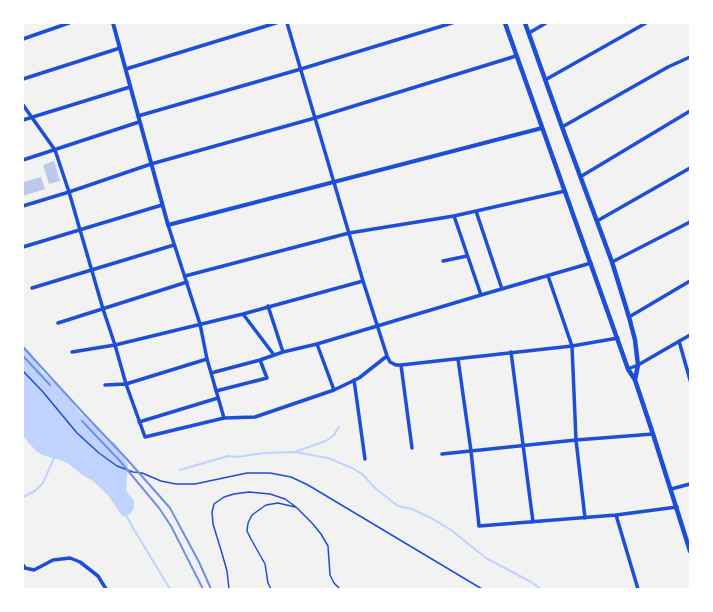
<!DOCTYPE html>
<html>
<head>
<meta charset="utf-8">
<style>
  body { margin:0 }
  #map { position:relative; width:713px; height:612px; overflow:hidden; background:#f2f2f2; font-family:Barlow,sans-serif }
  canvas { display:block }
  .frame { position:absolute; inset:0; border:24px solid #fff; pointer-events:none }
</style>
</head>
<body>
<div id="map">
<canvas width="713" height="612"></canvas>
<div class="frame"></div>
</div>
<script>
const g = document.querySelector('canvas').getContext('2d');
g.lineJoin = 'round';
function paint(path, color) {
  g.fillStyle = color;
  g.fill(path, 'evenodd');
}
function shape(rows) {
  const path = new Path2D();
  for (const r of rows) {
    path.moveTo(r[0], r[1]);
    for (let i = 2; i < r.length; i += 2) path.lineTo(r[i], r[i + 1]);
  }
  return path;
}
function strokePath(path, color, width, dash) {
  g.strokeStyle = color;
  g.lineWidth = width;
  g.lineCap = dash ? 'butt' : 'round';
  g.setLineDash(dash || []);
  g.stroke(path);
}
paint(shape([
  [23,345,32,354,42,372,63,390,80,413,97,428,106,439,115,443,120,450,128,465,126,490,129,495,134,501,134,508,131,513,123,517,107,494,93,481,81,474,69,464,60,460,42,455,36,451,23,436]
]), '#bfd3fe');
strokePath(shape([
  [297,451,326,441,333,436,339,427],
  [180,470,228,456,237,457,264,453,295,452,328,458,352,468,362,474,376,489,398,506,412,509,431,518,451,530,486,558,531,582,541,589],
  [23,497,35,491,43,483,55,456],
  [125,513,133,528,170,589]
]), '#bfd3fe', 2);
paint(shape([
  [54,161,60,181,49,184,43,165],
  [41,177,45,189,23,196,23,182]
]), '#bdc9ec');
strokePath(shape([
  [229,589,227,571,221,550,213,524,212,512,214,504,224,497,234,494,249,492,270,494,285,499,296,507,312,523,321,534,328,546,330,575,334,583,340,589],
  [271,589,268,583,265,564,251,539,247,531,248,523,252,515,266,505,278,503,295,507]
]), '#1d4ed8', 1.5);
strokePath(shape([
  [23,371,43,392,77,433,99,453,117,466,133,472,142,473,161,481,176,484,195,484,247,473,270,473,291,477,308,485,482,589]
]), '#1d4ed8', 1.5);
strokePath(shape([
  [287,23,363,281,387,356,390,362,396,365,401,365,572,346,618,338],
  [529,33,546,23],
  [23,39,69,23],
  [126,69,276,23],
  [23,79,120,48],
  [545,80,646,23],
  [23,105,55,150,69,192,103,309,115,345,126,384,145,437,224,418,255,417,334,390,359,378,387,356],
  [138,116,301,69,452,23],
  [23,120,130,87],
  [562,127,668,67,690,57],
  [23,160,139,122],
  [580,177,690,111],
  [23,206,69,192,151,164,315,118,516,56],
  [476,211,502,289],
  [454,216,481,295],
  [597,221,690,168],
  [168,225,200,324,207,359,224,418],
  [23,247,162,205],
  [443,261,467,256],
  [612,262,690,222],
  [185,276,349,233,454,216,565,191],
  [548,276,572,346,576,440,585,518],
  [32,288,174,245],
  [268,306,283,352],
  [243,314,274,355],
  [629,317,690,281],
  [58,323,187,282],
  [679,341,690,380],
  [317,344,334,390],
  [72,352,115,345,243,314,363,281],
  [511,352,533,522],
  [458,359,471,451,479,526,616,515,677,507],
  [401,365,412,448],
  [628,369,638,365,690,335],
  [211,373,260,360,283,352,317,344,481,295,591,263],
  [354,380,365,459],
  [105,385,126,384,207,359],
  [216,391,267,378,260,360],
  [139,422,218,398],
  [442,454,576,440,653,434],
  [671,489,690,484],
  [616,515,638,589],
  [23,565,25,568,34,570,53,560,70,558,80,562,98,576,106,589]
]), '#1d4ed8', 3.5);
strokePath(shape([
  [113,23,168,225,542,128]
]), '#1d4ed8', 4);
strokePath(shape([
  [505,23,628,369,635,380,653,434,690,551],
  [525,23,562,127,612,262,629,317,635,340,638,365,635,380]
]), '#1d4ed8', 4.5);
strokePath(shape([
  [23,347,86,416,125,457,170,508,199,562,211,589],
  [23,356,50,385],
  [82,421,120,461,159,508,171,526,203,589]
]), '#7290e2', 2);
</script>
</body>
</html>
